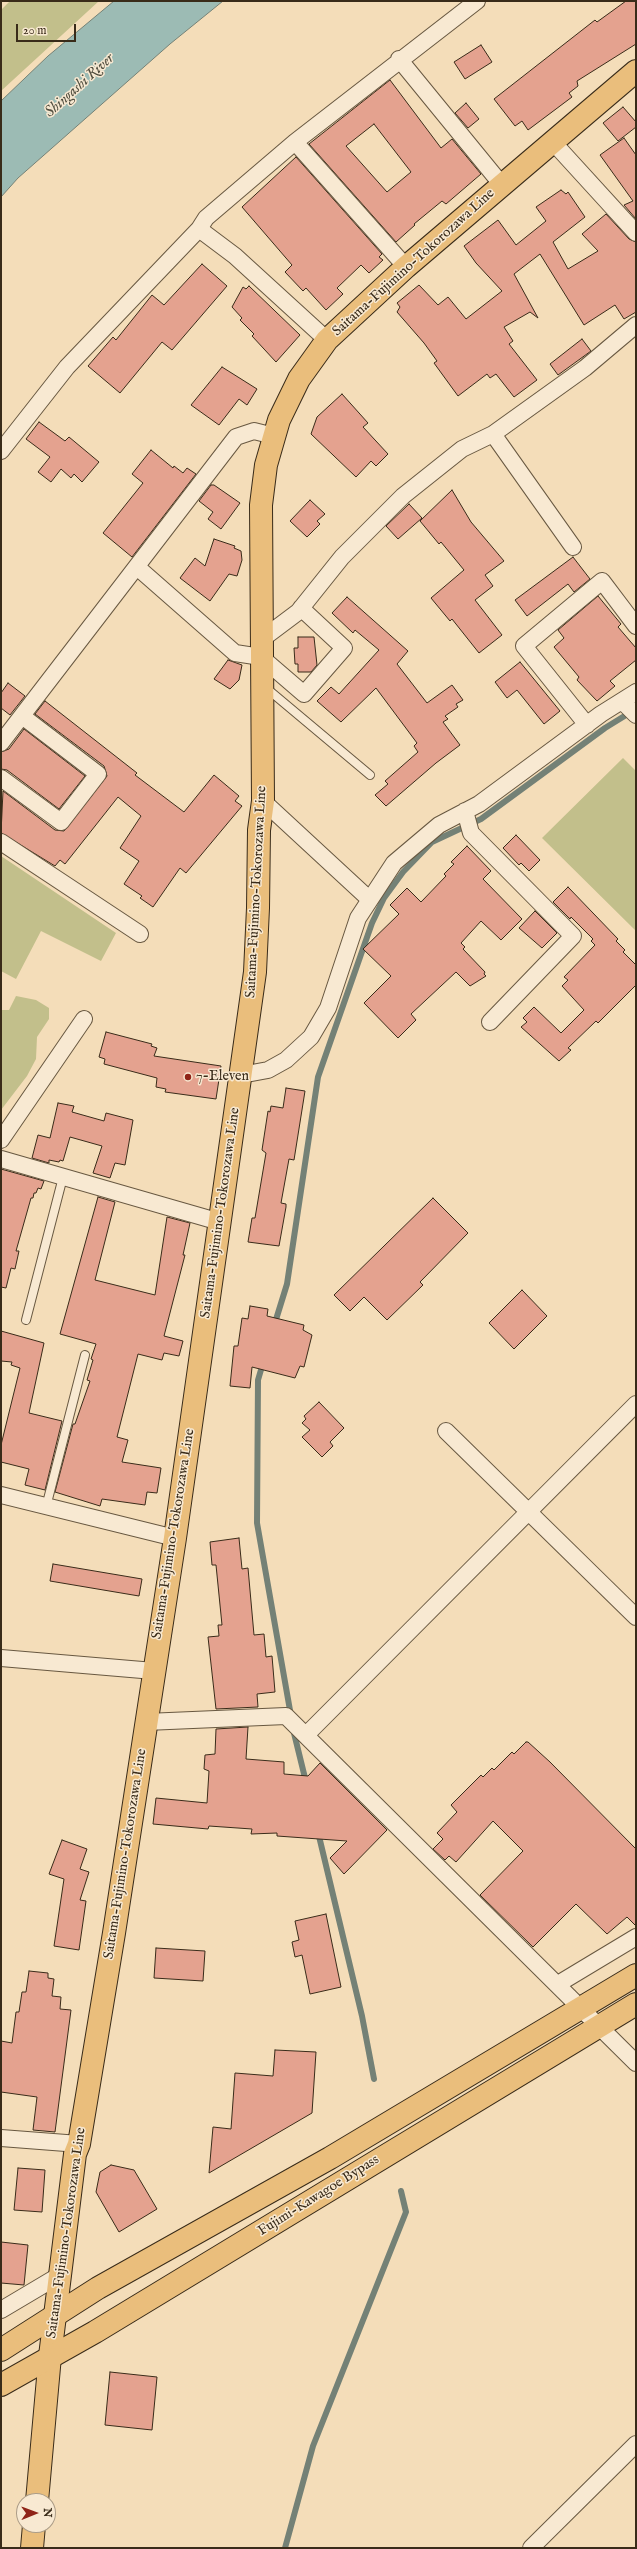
<!DOCTYPE html>
<html>
<head>
<meta charset="utf-8">
<style>
  body { margin:0 }
  #map { position:relative; width:637px; height:2549px; overflow:hidden; background:#f4ddb9; font-family:"IM FELL English",serif }
  canvas { display:block }
  .frame { position:absolute; inset:0; border:2px solid #392b19; pointer-events:none }
  .north { position:absolute; left:16px; top:2493px; width:40px; height:40px; box-sizing:border-box; background:#f8e9d2; border:1px solid #ac9d88; border-radius:50%; rotate:89deg; font-size:11px; font-weight:700; line-height:16px; text-align:center; color:#392b19 }
  .north::after { content:''; display:block; margin:auto; width:14px; height:18px; background:#8f2418; clip-path:polygon(50% 0,100% 100%,50% 72%,0 100%) }
  .scale { position:absolute; left:16px; top:24px; width:60px; height:18px; box-sizing:border-box; border:2px solid #392b19; border-top:0; padding-left:5px; font-size:12px; line-height:14px; white-space:nowrap; color:#392b19; -webkit-text-stroke:3px #f8e9d2; paint-order:stroke }
</style>
</head>
<body>
<div id="map">
<canvas width="637" height="2549"></canvas>
<div class="frame"></div>
<div class="north">N</div>
<div class="scale">20 m</div>
</div>
<script>
const g = document.querySelector('canvas').getContext('2d');
g.lineJoin = 'round';
function paint(path, color) {
  g.fillStyle = color;
  g.fill(path, 'evenodd');
}
function shape(rows) {
  const path = new Path2D();
  for (const r of rows) {
    path.moveTo(r[0], r[1]);
    for (let i = 2; i < r.length; i += 2) path.lineTo(r[i], r[i + 1]);
  }
  return path;
}
function strokePath(path, color, width, dash) {
  g.strokeStyle = color;
  g.lineWidth = width;
  g.lineCap = dash ? 'butt' : 'round';
  g.setLineDash(dash || []);
  g.stroke(path);
}
function drawText(font, color, halo, rows, align = 'center') {
  g.font = font + ' "IM FELL English",serif';
  g.lineWidth = 3;
  g.setLineDash([]);
  g.textBaseline = 'middle';
  g.strokeStyle = halo;
  g.fillStyle = color;
  for (const [text, x, y, turn = 0] of rows) {
    g.save();
    g.translate(x, y);
    g.rotate((+turn || 0) * Math.PI / 180);
    g.textAlign = isNaN(turn) ? turn : align;
    if (halo) g.strokeText(text, 0, 0);
    g.fillText(text, 0, 0);
    g.restore();
  }
}
paint(shape([
  [10,1,99,1,1,91,1,10],
  [623,758,636,771,636,931,542,838],
  [1,856,116,933,101,961,41,931,16,979,1,971],
  [16,996,36,1000,49,1008,49,1019,37,1037,36,1059,27,1076,1,1110,1,1010,9,1010]
]), '#c2bf8b');
const water = shape([
  [114,1,223,1,170,44,18,178,1,197,1,101,48,56,114,1]
]);
paint(water, '#9cbbb4');
strokePath(water, '#748176', 1);
strokePath(shape([
  [274,1326,287,1284,318,1077,372,923,384,898,403,872,432,842,481,819,605,728,631,712],
  [263,1363,258,1380,257,1523,291,1716],
  [293,1729,306,1782],
  [318,1832,362,2016,374,2079],
  [285,2548,313,2446,406,2212,401,2191]
]), '#748176', 6);
const building = shape([
  [626,1,636,1,636,44,577,81,578,86,569,93,572,97,528,130,522,121,515,126,494,99,595,20,597,22,626,1],
  [481,45,492,62,465,79,454,62,481,45],
  [390,80,441,148,452,139,481,174,446,204,442,201,414,224,415,225,396,242,309,144,390,80],
  [374,124,411,172,387,192,346,146,374,124],
  [466,103,479,119,468,128,455,113,466,103],
  [623,107,636,122,636,127,618,141,603,123,623,107],
  [624,138,636,155,636,219,624,205,633,201,600,155,624,138],
  [296,157,382,254,379,257,383,260,369,273,361,265,337,288,343,294,326,310,306,288,303,291,285,272,292,265,242,207,296,157],
  [561,190,566,194,568,192,585,217,553,242,568,269,598,251,582,234,606,214,629,239,636,242,636,312,624,319,615,305,584,325,540,254,514,274,538,318,530,312,504,327,513,341,509,344,537,380,514,397,496,374,490,378,487,374,458,396,434,363,437,361,424,343,397,312,400,307,397,303,419,285,438,305,448,297,466,319,502,291,476,263,464,246,498,220,516,245,546,221,536,207,561,190],
  [202,264,227,286,172,350,162,342,120,393,88,366,113,337,116,340,152,295,164,305,202,264],
  [249,286,300,335,276,362,252,336,254,334,240,320,242,318,232,307,243,287,246,289,249,286],
  [582,339,591,351,558,375,550,364,582,339],
  [222,367,257,389,247,405,239,399,219,425,191,405,222,367],
  [342,394,368,423,363,427,388,454,376,466,371,461,356,477,311,434,317,417,342,394],
  [39,422,65,441,69,437,99,462,82,482,74,474,71,478,61,469,51,482,38,472,50,457,26,439,39,422],
  [151,450,173,468,174,466,183,473,187,468,196,474,132,557,103,533,143,483,132,474,151,450],
  [211,485,214,485,240,503,221,529,208,519,213,512,199,501,211,485],
  [452,490,471,522,504,561,485,575,493,586,475,600,502,635,479,653,452,619,450,621,431,598,464,570,441,542,439,544,420,521,452,490],
  [310,500,325,514,317,521,320,524,307,537,290,521,310,500],
  [409,504,422,518,398,539,386,526,409,504],
  [214,539,235,546,234,548,241,551,242,560,237,576,229,574,210,601,180,578,195,558,205,566,214,539],
  [573,557,590,579,574,592,568,584,527,616,515,600,573,557],
  [598,596,621,624,618,627,636,648,636,660,610,681,615,686,597,701,577,680,579,677,554,647,564,638,558,630,598,596],
  [347,597,408,651,397,664,427,703,452,685,463,700,456,704,458,707,445,716,448,719,443,722,460,745,436,763,386,806,375,795,388,784,385,781,418,752,414,746,417,743,376,688,341,722,317,701,331,687,339,694,379,650,355,630,353,633,332,613,347,597],
  [298,637,314,637,317,665,311,672,298,672,298,664,295,664,294,648,298,648,298,637],
  [228,660,242,665,239,680,230,689,214,679,228,660],
  [520,662,560,711,544,724,517,690,507,698,495,682,520,662],
  [8,683,25,696,10,715,1,708,1,693,8,683],
  [45,701,137,773,135,775,184,812,214,775,239,796,235,801,242,806,186,873,180,868,153,907,140,898,142,896,124,884,139,861,120,848,141,816,118,797,65,864,60,860,55,866,1,833,3,791,55,830,64,831,107,776,104,766,35,714,45,701],
  [24,729,85,776,59,809,7,770,1,769,1,752,9,749,24,729],
  [516,835,540,860,529,871,521,863,519,865,503,848,516,835],
  [467,846,491,871,483,879,522,919,501,940,481,921,461,943,465,947,463,949,485,972,484,974,486,976,470,986,456,972,411,1014,416,1020,398,1038,364,1003,391,976,363,949,399,914,390,905,407,888,421,902,446,876,444,874,454,864,451,862,467,846],
  [568,887,618,939,616,941,625,950,623,952,636,965,636,985,598,1023,596,1021,568,1048,571,1050,559,1061,521,1027,527,1022,523,1018,534,1007,561,1033,584,1010,562,986,568,980,564,977,595,945,591,941,593,939,571,917,570,919,553,902,568,887],
  [535,911,557,933,542,948,519,928,535,911],
  [106,1032,152,1044,151,1046,157,1048,154,1056,221,1066,216,1099,165,1092,166,1089,156,1087,157,1078,104,1064,105,1059,99,1057,106,1032],
  [286,1088,305,1091,294,1160,289,1159,281,1203,286,1204,286,1207,279,1246,248,1242,252,1218,255,1218,266,1153,262,1150,268,1111,270,1112,271,1106,283,1108,286,1088],
  [58,1103,74,1106,72,1112,104,1121,106,1113,133,1120,125,1165,115,1163,110,1178,93,1173,102,1146,70,1137,63,1161,60,1160,59,1162,49,1160,49,1163,32,1158,38,1135,50,1138,58,1103],
  [1,1169,44,1181,41,1189,38,1188,36,1193,34,1193,33,1198,31,1198,16,1251,19,1251,15,1269,11,1268,6,1288,1,1287,1,1169],
  [98,1197,115,1202,95,1280,155,1295,167,1217,190,1223,183,1255,185,1255,164,1336,183,1341,179,1356,164,1353,162,1360,138,1354,117,1437,128,1440,122,1462,161,1468,157,1493,147,1492,145,1505,102,1499,100,1506,55,1492,73,1424,75,1424,90,1381,87,1380,93,1360,91,1359,96,1344,60,1334,98,1197],
  [433,1198,468,1233,420,1282,423,1285,387,1320,364,1297,350,1311,334,1295,433,1198],
  [522,1290,547,1316,514,1349,489,1323,522,1290],
  [250,1306,268,1309,267,1316,304,1325,303,1330,312,1335,304,1367,300,1366,295,1378,252,1367,250,1388,230,1386,234,1346,238,1346,242,1318,248,1319,250,1306],
  [1,1331,44,1343,29,1413,62,1421,45,1490,25,1485,29,1469,1,1462,1,1445,20,1368,11,1365,12,1362,1,1361,1,1331],
  [319,1402,344,1428,330,1442,333,1446,322,1457,302,1437,310,1430,302,1423,306,1419,304,1416,319,1402],
  [239,1538,242,1569,248,1568,254,1635,264,1634,266,1657,272,1656,275,1692,257,1694,258,1707,216,1709,208,1637,219,1636,218,1625,222,1625,216,1565,212,1565,210,1542,239,1538],
  [53,1564,142,1579,139,1596,50,1581,53,1564],
  [248,1727,246,1759,284,1762,284,1774,308,1776,320,1763,387,1830,344,1874,330,1858,347,1841,277,1836,277,1833,251,1834,252,1829,209,1826,208,1829,153,1824,156,1798,207,1803,209,1771,204,1769,205,1755,215,1754,216,1729,248,1727],
  [526,1742,528,1742,550,1762,636,1849,636,1926,627,1917,607,1934,576,1904,533,1947,480,1895,523,1851,493,1821,456,1862,449,1856,445,1860,433,1849,443,1839,437,1833,457,1812,451,1805,481,1775,483,1777,492,1768,494,1770,512,1752,514,1754,526,1742],
  [62,1840,87,1849,80,1869,89,1872,80,1900,86,1901,79,1950,54,1946,64,1879,49,1874,62,1840],
  [326,1914,341,1987,310,1994,302,1955,295,1957,292,1942,299,1940,295,1921,326,1914],
  [156,1948,205,1951,203,1981,154,1978,156,1948],
  [29,1971,48,1973,48,1978,54,1979,52,1996,61,1997,60,2009,71,2010,55,2132,33,2130,37,2097,1,2092,1,2041,12,2043,16,2012,19,2012,22,1992,26,1992,29,1971],
  [275,2050,316,2052,312,2113,209,2173,213,2127,231,2129,235,2073,273,2076,275,2050],
  [111,2165,134,2170,157,2209,119,2232,96,2192,100,2172,111,2165],
  [18,2168,45,2170,42,2212,14,2210,18,2168],
  [1,2242,28,2245,24,2285,1,2283,1,2242],
  [110,2372,157,2377,152,2430,105,2425,110,2372]
]);
paint(building, '#e4a28f');
strokePath(building, '#392b19', 1);
const lane = shape([
  [265,687,370,775],
  [26,1320,63,1177],
  [46,1507,85,1355]
]);
const street = shape([
  [399,59,502,185],
  [552,141,636,233],
  [295,142,406,267],
  [199,229,235,256,327,340],
  [493,434,573,547],
  [1,451,67,367,199,229,206,218,295,142,477,1],
  [137,567,235,653,261,657,304,694,344,648,301,608],
  [262,639,298,612,342,557,403,496,462,449,493,434,585,368,636,325],
  [622,701,636,715],
  [587,725,524,646,602,581,636,626],
  [1,743,236,437,254,431,274,436],
  [1,778,61,822,98,774,22,716],
  [263,801,369,899],
  [465,811,471,833,573,936,490,1022],
  [1,842,140,934],
  [241,1075,268,1070,286,1060,311,1037,328,1008,358,918,394,863,439,825,479,804,601,714,636,692],
  [1,1140,84,1019],
  [1,1159,220,1222],
  [446,1431,636,1617],
  [1,1495,175,1538],
  [1,1658,154,1671],
  [146,1722,286,1716,636,2063],
  [306,1735,636,1404],
  [558,1984,636,1937],
  [1,2138,79,2144],
  [1,2310,60,2275],
  [531,2548,636,2444]
]);
const primary = shape([
  [37,2501,50,2356,75,2154,79,2144,114,1933,175,1538,255,972,258,908,259,830,263,801,261,505,266,465,279,420,299,379,327,340,406,267,636,71],
  [32,2548,34,2525]
]);
const highway = shape([
  [1,2350,98,2288,330,2158,636,1975],
  [1,2385,95,2332,636,2004]
]);
strokePath(lane, '#685841', 10);
strokePath(street, '#685841', 18);
strokePath(primary, '#392b19', 24);
strokePath(highway, '#392b19', 24);
strokePath(lane, '#f8e9d2', 8);
strokePath(street, '#f8e9d2', 16);
strokePath(primary, '#eabe7c', 22);
strokePath(highway, '#eabe7c', 22);
for (const [x, y, r, color] of [
  [188,1077,4,"#8f2418"]
]) {
  const dot = new Path2D();
  dot.arc(x, y, r, 0, 2 * Math.PI);
  g.fillStyle = color;
  g.fill(dot);
  strokePath(dot, '#f8e9d2', 1.5);
}
drawText('14px', '#392b19', '#f8e9d2', [
  ["Saitama-Fujimino-Tokorozawa Line",414,263,-42],
  ["Saitama-Fujimino-Tokorozawa Line",257,892,-87],
  ["Saitama-Fujimino-Tokorozawa Line",221,1213,-82],
  ["Saitama-Fujimino-Tokorozawa Line",174,1534,-81],
  ["Saitama-Fujimino-Tokorozawa Line",126,1854,-81],
  ["Fujimi-Kawagoe Bypass",319,2196,-32],
  ["Saitama-Fujimino-Tokorozawa Line",67,2233,-82]
]);
drawText('14px', '#392b19', '#f8e9d2', [
  ["7-Eleven",196,1077]
], 'left');
drawText('italic 15px', '#524f40', '#f8e9d2', [
  ["Shingashi River",80,86,-42]
]);
</script>
</body>
</html>
